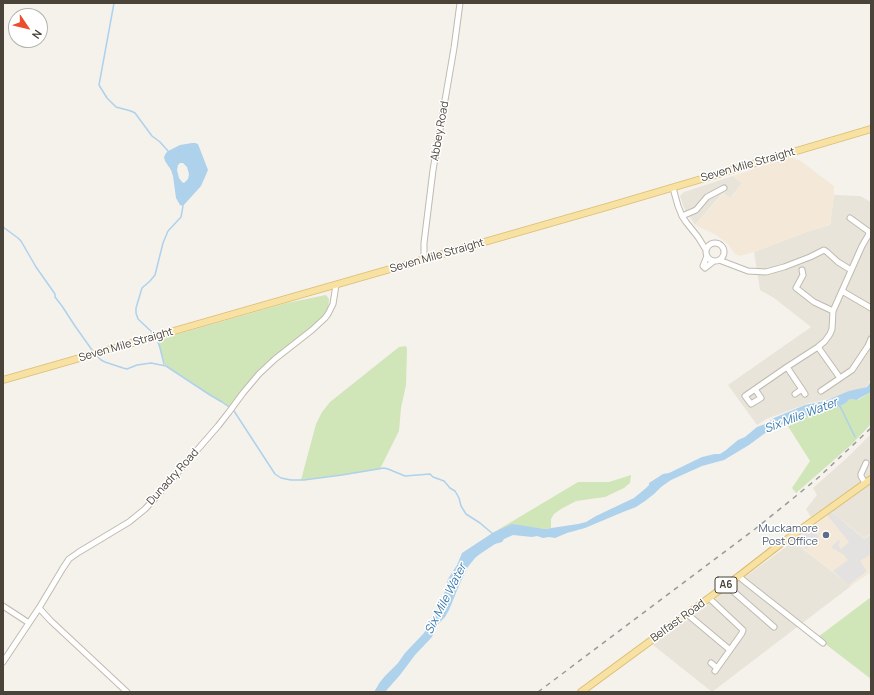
<!DOCTYPE html>
<html>
<head>
<meta charset="utf-8">
<style>
  body { margin:0 }
  #map { position:relative; width:874px; height:695px; overflow:hidden; background:#f5f2ec; font-family:Manrope,sans-serif }
  canvas { display:block }
  .frame { position:absolute; inset:0; border:4px solid #49433a; pointer-events:none }
  .north { position:absolute; left:8px; top:8px; width:40px; height:40px; box-sizing:border-box; background:#fff; border:1px solid #b6b4b0; border-radius:50%; rotate:125deg; font-size:11px; font-weight:700; line-height:16px; text-align:center; color:#49433a }
  .north::after { content:''; display:block; margin:auto; width:14px; height:18px; background:#ea4e2d; clip-path:polygon(50% 0,100% 100%,50% 72%,0 100%) }
</style>
</head>
<body>
<div id="map">
<canvas width="874" height="695"></canvas>
<div class="frame"></div>
<div class="north">N</div>
</div>
<script>
const g = document.querySelector('canvas').getContext('2d');
g.lineJoin = 'round';
function paint(path, color) {
  g.fillStyle = color;
  g.fill(path, 'evenodd');
}
function shape(rows) {
  const path = new Path2D();
  for (const r of rows) {
    if (r.length === 3) {
      path.moveTo(r[0] + r[2], r[1]);
      path.arc(r[0], r[1], r[2], 0, 2 * Math.PI);
      continue;
    }
    path.moveTo(r[0], r[1]);
    for (let i = 2; i < r.length; i += 2) path.lineTo(r[i], r[i + 1]);
  }
  return path;
}
function strokePath(path, color, width, dash) {
  g.strokeStyle = color;
  g.lineWidth = width;
  g.lineCap = dash ? 'butt' : 'round';
  g.setLineDash(dash || []);
  g.stroke(path);
}
function drawText(font, color, halo, rows, align = 'center') {
  g.font = font + ' Manrope,sans-serif';
  g.lineWidth = 3;
  g.setLineDash([]);
  g.textBaseline = 'middle';
  g.strokeStyle = halo;
  g.fillStyle = color;
  for (const [text, x, y, turn = 0] of rows) {
    g.save();
    g.translate(x, y);
    g.rotate((+turn || 0) * Math.PI / 180);
    g.textAlign = isNaN(turn) ? turn : align;
    if (halo) g.strokeText(text, 0, 0);
    g.fillText(text, 0, 0);
    g.restore();
  }
}
paint(shape([
  [733,176,742,183,730,198,723,193,695,225,684,208,680,196,684,192],
  [834,195,860,196,871,202,871,379,866,387,829,399,809,403,766,419,757,425,728,385,811,327,774,298,760,290,754,252,809,231,830,225],
  [871,434,871,534,864,538,832,512,827,506,811,517,806,509,817,495,813,488,849,456],
  [794,541,804,550,851,586,712,692,653,645]
]), '#e8e4da');
paint(shape([
  [789,157,801,161,834,186,834,195,830,225,809,231,754,252,740,256,735,254,728,244,716,235,695,225,724,193,730,198,742,183,733,176],
  [832,512,864,538,871,534,871,572,851,586,804,550,794,541]
]), '#f4e9d9');
paint(shape([
  [326,295,329,299,328,309,324,316,318,322,292,344,268,361,257,373,229,407,222,402,210,395,184,377,165,365,157,340,287,303],
  [406,346,407,349,406,385,401,408,399,431,380,469,342,475,301,480,316,424,322,412,330,402,399,347],
  [871,392,871,424,851,445,796,493,792,488,810,461,786,423,816,412,838,407,846,403,850,399,858,400],
  [631,475,630,483,624,488,605,497,576,501,561,509,554,514,551,519,551,528,545,529,511,525,501,530,496,531,578,482,609,482],
  [871,597,871,679,828,646,818,637]
]), '#d0e5b8');
paint(shape([
  [832,512,864,539,871,535,871,554,860,561,867,571,849,585,833,571,848,560,844,555,832,548,832,546,839,540,840,542,838,545,841,549,849,542,827,515],
  [813,526,816,532,816,534,819,536,806,549,798,543,805,538,802,534]
]), '#e4e2e0');
paint(shape([
  [192,143,195,143,198,144,208,170,205,177,201,186,183,206,180,205,176,198,173,176,171,170,165,161,164,157,166,153,168,151,180,145],
  [180,163,183,163,187,167,189,174,188,179,184,183,182,182,179,178,177,170,178,165],
  [871,381,871,392,860,398,857,400,850,399,846,403,838,407,808,415,772,428,749,445,724,460,702,466,671,480,661,487,654,494,645,501,636,507,623,512,585,528,567,533,555,538,549,537,543,538,537,536,532,537,513,535,504,539,502,542,495,544,480,554,475,558,467,568,458,588,449,610,445,617,436,626,432,637,415,655,400,675,385,692,374,692,380,682,385,676,398,663,405,653,424,633,436,613,446,589,448,579,457,565,462,553,494,532,512,524,545,529,578,524,586,522,596,516,634,498,646,488,649,485,649,483,663,474,669,473,702,457,715,454,720,454,726,450,738,440,745,437,757,427,765,424,774,418,805,405,825,401,849,391,867,387]
]), '#aed1ec');
strokePath(shape([
  [114,3,99,85,107,98,116,107,131,111,135,113,152,136,160,142,168,151],
  [3,227,18,238,21,241,36,267,55,294,55,297,62,306,75,326,92,350],
  [154,334,138,319,136,313,136,308,142,288,150,281,155,275,163,243,168,231,181,217,183,206],
  [157,339,160,348,164,364],
  [98,357,101,360,105,362,123,368,127,369,137,365,151,363,166,366,210,395,222,402,229,407],
  [839,404,855,437],
  [234,411,275,474,281,478,291,480,304,480,342,475,384,468,388,469,405,476,430,474,433,477,444,481,450,488,455,491,459,498,461,506,466,514,480,523,493,534]
]), '#aed1ec', 1.5);
const minor = shape([
  [673,188,678,206,682,216,686,222,698,237,706,250],
  [682,216,696,210,707,197,724,188],
  [715,252,9],
  [707,256,703,266,705,268,714,261],
  [424,260,424,243,433,170,454,48,460,3],
  [719,260,748,271,766,272,784,267,810,257,824,250,827,252,838,262,851,270],
  [802,270,803,275,796,288,814,302,833,311],
  [842,291,871,308],
  [818,347,840,378],
  [787,367,805,394],
  [755,389,761,398,751,404,745,396,787,367,818,347,825,341,830,334,832,329,833,311,862,246,869,234,868,231,850,218],
  [821,391,852,370,868,346,871,339],
  [795,394,802,389],
  [865,483,861,476,861,474,866,463],
  [739,576,743,580,823,643],
  [726,585,774,627],
  [709,598,743,630,742,633,730,650],
  [3,606,29,623],
  [39,608,51,621,127,692],
  [687,614,730,650,715,671],
  [3,662,39,608,63,568,69,559,79,552,129,522,145,509,159,494,218,426,229,412,243,393,259,374,275,359,312,330,325,318,328,314,333,304,336,285],
  [711,663,717,668]
]);
const major = shape([
  [3,380,610,206,871,129],
  [581,692,739,576,779,545,871,479]
]);
strokePath(minor, '#c0baaf', 7);
strokePath(major, '#dcbe73', 8);
strokePath(minor, '#fff', 5);
strokePath(major, '#f7e1a3', 6);
strokePath(shape([
  [538,692,755,529,796,496,819,477,871,428]
]), '#999', 1.5, [5, 5]);
for (const [x, y, r, color] of [
  [826,535,4,"#5c6f8a"]
]) {
  const dot = new Path2D();
  dot.arc(x, y, r, 0, 2 * Math.PI);
  g.fillStyle = color;
  g.fill(dot);
  strokePath(dot, '#fff', 1.5);
}
for (const [x, y, w] of [
  [726,585,22]
]) {
  const box = new Path2D();
  box.roundRect(x - w / 2, y - 8, w, 16, 3);
  g.fillStyle = '#fff';
  g.fill(box);
  strokePath(box, '#49433a', 1);
}
drawText('bold 10px', '#49433a', null, [
  ["A6",726,585]
]);
drawText('11px', '#49433a', '#fff', [
  ["Abbey Road",440,131,-80],
  ["Seven Mile Straight",748,165,-16],
  ["Seven Mile Straight",437,256,-16],
  ["Seven Mile Straight",126,345,-16],
  ["Dunadry Road",173,477,-48],
  ["Belfast Road",678,621,-36]
]);
drawText('11px', '#4e5e75', '#fff', [
  ["Muckamore",818,529],
  ["Post Office",818,542]
], 'right');
drawText('italic 12px', '#3a7bae', '#fff', [
  ["Six Mile Water",801,416,-21],
  ["Six Mile Water",446,599,-63]
]);
</script>
</body>
</html>
